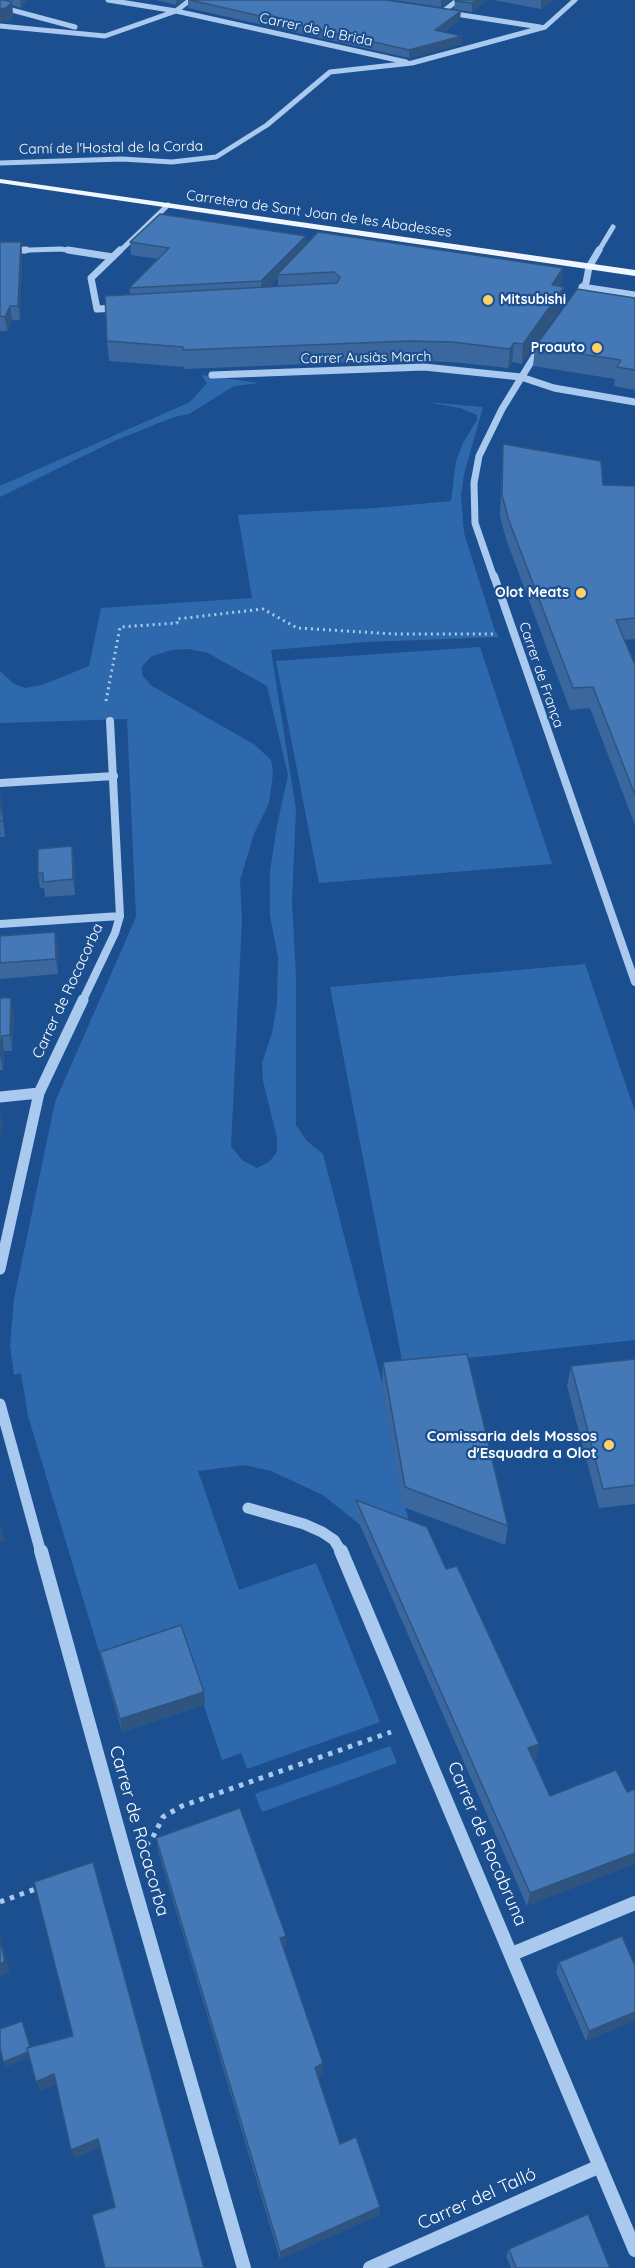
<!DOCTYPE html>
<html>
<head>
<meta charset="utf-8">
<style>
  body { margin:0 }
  canvas { display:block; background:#1b4f8f }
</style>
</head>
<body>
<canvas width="635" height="2268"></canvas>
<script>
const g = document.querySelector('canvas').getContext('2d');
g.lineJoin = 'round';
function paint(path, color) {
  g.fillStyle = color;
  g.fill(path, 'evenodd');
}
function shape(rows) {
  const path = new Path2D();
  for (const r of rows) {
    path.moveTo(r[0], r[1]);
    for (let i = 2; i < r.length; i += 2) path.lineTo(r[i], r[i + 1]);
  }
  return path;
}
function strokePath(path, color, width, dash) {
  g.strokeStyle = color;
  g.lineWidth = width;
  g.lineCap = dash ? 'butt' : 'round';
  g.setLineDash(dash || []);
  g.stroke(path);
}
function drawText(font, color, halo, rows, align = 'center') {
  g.font = font + ' Quicksand,sans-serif';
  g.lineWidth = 4.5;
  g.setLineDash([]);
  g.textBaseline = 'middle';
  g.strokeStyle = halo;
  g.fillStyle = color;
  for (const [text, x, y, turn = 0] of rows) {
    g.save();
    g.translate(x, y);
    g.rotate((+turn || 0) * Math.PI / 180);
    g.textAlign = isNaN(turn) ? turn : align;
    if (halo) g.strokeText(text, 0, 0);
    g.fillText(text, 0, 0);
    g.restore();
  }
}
paint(shape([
  [201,375,259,383,234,386,189,414,174,417,114,441,0,497,0,486,190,402,207,383],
  [427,402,483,407,464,474,461,496,464,533,495,631,499,637,366,642,271,650,296,810,292,902,296,977,296,1125,307,1141,323,1154,382,1383,405,1507,414,1538,359,1524,323,1495,271,1471,245,1465,198,1471,239,1590,316,1563,380,1722,247,1769,241,1753,222,1760,182,1639,103,1665,28,1416,21,1373,14,1375,10,1345,14,1299,55,1102,136,917,127,719,0,723,0,671,14,684,25,688,42,685,89,666,101,608,252,598,238,515,376,508,451,501,456,461,463,443,477,420,477,415,460,408],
  [189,649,208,653,267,686,288,775,277,826,270,871,270,916,278,957,277,1004,272,1033,262,1063,263,1081,277,1138,277,1152,269,1162,257,1168,242,1160,231,1146,242,920,240,880,254,834,269,803,273,773,271,760,255,745,152,686,142,675,142,666,152,656,172,650],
  [480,647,552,864,319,883,276,661],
  [585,964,635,1112,635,1340,403,1365,330,987],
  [390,1746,397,1763,262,1812,255,1794]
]), '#2e69ad');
strokePath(shape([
  [106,701,120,627,177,623,177,619,263,609,297,628,395,634,493,634]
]), '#a9c9ee', 3, [2, 4]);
strokePath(shape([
  [146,1845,152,1839,163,1817,182,1806,391,1732],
  [0,1902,38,1888]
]), '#a9c9ee', 5, [4.5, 6]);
strokePath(shape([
  [108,0,176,11,406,62],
  [0,7,75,27],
  [442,12,458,0],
  [449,13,540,27],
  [0,26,105,36,176,11,190,0],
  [0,163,122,159,172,162,216,157,267,125,330,72,412,63,545,27,575,0],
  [0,251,61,249,78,252],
  [119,252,168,205],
  [598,252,613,227]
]), '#a9c9ee', 5);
strokePath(shape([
  [68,250,113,257],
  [0,251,26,250],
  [582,287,635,295],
  [572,302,586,283,589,267,599,250],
  [119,308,97,309,91,278,120,250],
  [212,375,424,367,521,377,554,388,635,402],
  [494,578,475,523,474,483,479,456,502,409,542,344]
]), '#a9c9ee', 7);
strokePath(shape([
  [494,576,635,982],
  [0,783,114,776],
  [0,924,120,916],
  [82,1002,115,933,120,916,110,721]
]), '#a9c9ee', 8);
strokePath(shape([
  [0,1097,39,1093],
  [0,1269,39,1093,83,1000],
  [0,1404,41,1553],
  [248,1508,304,1524,322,1532,334,1540,342,1553]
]), '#a9c9ee', 11);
strokePath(shape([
  [41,1551,127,1862,244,2268],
  [341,1551,635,2250],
  [512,1954,635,1903],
  [370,2268,600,2166]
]), '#a9c9ee', 14);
paint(shape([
  [0,179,635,270,635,276,0,183,0,179]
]), '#f0f6ff');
paint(shape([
  [0,0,28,0,21,8,12,5,13,16,8,22],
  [156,0,184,0,176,5],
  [188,0,386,0,460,20,444,32,462,44,409,58,188,8],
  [395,0,451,0,441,7],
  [487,0,472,12,454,9,455,1],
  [493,0,554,0,541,9],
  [306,236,306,245,561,286,562,306,522,364,512,362,508,368,451,362,408,360,184,369,184,367,109,361,107,341,130,294,129,288,158,259,131,255,130,242],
  [278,278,278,286,269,287],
  [0,242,21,242,22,256,20,320,12,320,7,331,0,331],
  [635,298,635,390,614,386,615,379,533,366,535,347],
  [503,444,603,485,635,486,635,639,624,640,635,665,635,825,590,708,570,710,506,539,500,516],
  [0,795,5,837,0,837],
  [72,846,74,862,75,895,45,897,44,888,40,888,38,873],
  [55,932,58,948,58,974,0,979,0,936],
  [0,998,14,1013,12,1051,4,1051,3,1070,0,1070],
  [635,1359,635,1504,599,1508,567,1386,571,1366],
  [383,1362,508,1526,505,1545,403,1507,382,1383],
  [356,1500,539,1744,536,1758,534,1759,550,1796,616,1770,527,1906,356,1516],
  [100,1652,204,1692,205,1704,122,1732,103,1665],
  [156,1838,286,1936,286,1946,283,1947,323,2072,318,2076,340,2144,380,2207,379,2215,280,2259,158,1850],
  [559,1962,635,1966,635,2020,586,2041,556,1972],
  [509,2249,610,2268,511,2268,506,2256]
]), '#3a679d');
paint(shape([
  [20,0,28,0,21,8],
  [176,0,184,0,176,5],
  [441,0,451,0,441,7],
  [476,0,487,0,472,12,472,3],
  [541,0,554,0,541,9],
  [12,2,13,16,8,22,0,22,0,9],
  [461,11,460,20,435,38,435,30],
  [462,36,462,44,409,58,409,50],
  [306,236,306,248,277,275,278,278,261,295,261,281],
  [21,242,22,256,20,320,18,306],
  [563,268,561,287,552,285],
  [564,287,562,306,522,364,523,344],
  [10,306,12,320,7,331,5,317],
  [514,343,512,362,508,368,510,349],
  [72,846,74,862,75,895,73,879],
  [55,932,58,948,58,974,56,959],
  [11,998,14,1013,12,1051,10,1035],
  [2,1036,4,1051,3,1070,0,1055],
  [0,1111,3,1125,0,1137],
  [0,1524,5,1541,0,1543],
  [204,1692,205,1704,122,1732,120,1719],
  [539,1744,536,1758,525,1762,528,1748],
  [635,1853,635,1864,527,1906,530,1893],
  [0,1936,10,1972,0,1976],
  [286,1936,286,1946,280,1948,280,1938],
  [635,2012,635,2020,586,2041,589,2031],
  [22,2021,33,2056,6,2067,3,2062],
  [323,2063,323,2072,315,2077,315,2068],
  [54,2074,57,2084,40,2091,36,2082],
  [98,2139,101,2147,75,2158,71,2150],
  [380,2207,379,2215,280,2259,280,2252]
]), '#305480');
const building = shape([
  [0,0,4,0,12,2,6,8,0,9,0,0],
  [190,0,386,0,461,11,435,30,462,36,409,50,190,0],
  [455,0,476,0,472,3,455,1,455,0],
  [160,214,306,236,261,281,129,288,169,248,130,242,160,214],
  [318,232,563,268,552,285,564,287,523,344,514,343,510,349,452,342,409,341,183,350,183,347,107,341,105,296,337,283,340,277,334,272,277,275,318,232],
  [0,242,21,242,18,306,10,306,5,317,0,316,0,242],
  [577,289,635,298,635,370,617,367,621,360,535,347,577,289],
  [503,444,601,461,603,485,635,486,635,618,616,620,635,665,635,795,593,687,573,688,508,518,502,495,503,444],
  [0,795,3,821,0,821,0,795],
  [72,846,73,879,43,882,43,873,38,873,38,849,72,846],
  [55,932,56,959,0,963,0,936,55,932],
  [0,998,11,998,10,1035,2,1036,0,1055,0,998],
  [467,1354,508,1526,405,1487,383,1362,467,1354],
  [635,1359,635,1485,603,1489,571,1366,635,1359],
  [356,1500,427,1527,446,1569,457,1566,539,1744,528,1748,550,1796,616,1770,627,1792,635,1789,635,1853,530,1893,356,1500],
  [181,1625,204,1692,120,1719,100,1652,181,1625],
  [240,1808,286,1936,280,1938,323,2063,315,2068,340,2144,356,2137,380,2207,280,2252,156,1838,240,1808],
  [93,1862,204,2268,105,2268,92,2215,115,2207,98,2139,71,2150,54,2074,36,2082,27,2048,73,2036,34,1882,93,1862],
  [622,1936,635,1966,635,2012,589,2031,559,1962,622,1936],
  [0,1941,5,1961,0,1964,0,1941],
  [22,2021,30,2047,27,2048,28,2052,3,2062,0,2047,0,2029,22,2021],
  [588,2214,610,2268,516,2268,509,2249,588,2214]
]);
paint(building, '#4478b7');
strokePath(building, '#305480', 1.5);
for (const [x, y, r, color] of [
  [488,300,6,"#ffd166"],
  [597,348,6,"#ffd166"],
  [581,593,6,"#ffd166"],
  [609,1445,6,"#ffd166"]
]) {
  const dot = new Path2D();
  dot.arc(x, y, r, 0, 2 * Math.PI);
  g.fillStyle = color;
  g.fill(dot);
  strokePath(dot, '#1b4f8f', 2);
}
drawText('14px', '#fff', '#1b4f8f', [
  ["Carrer de la Brida",316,30,12],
  ["Camí de l'Hostal de la Corda",111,148,-1],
  ["Carretera de Sant Joan de les Abadesses",319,214,8],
  ["Carrer Ausiàs March",366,358,-1],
  ["Carrer de França",541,675,71]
]);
drawText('bold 14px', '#fff', '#1b4f8f', [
  ["Mitsubishi",500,300,"left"],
  ["Proauto",585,348],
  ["Olot Meats",569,593]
], 'right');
drawText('15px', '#fff', '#1b4f8f', [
  ["Carrer de Rocacorba",68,991,-65]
]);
drawText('bold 15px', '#fff', '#1b4f8f', [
  ["Comissaria dels Mossos",597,1436],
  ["d'Esquadra a Olot",597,1453]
], 'right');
drawText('18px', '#fff', '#1b4f8f', [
  ["Carrer de Rocacorba",139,1831,74],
  ["Carrer de Rocabruna",487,1844,67],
  ["Carrer del Talló",477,2199,-24]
]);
</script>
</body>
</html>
